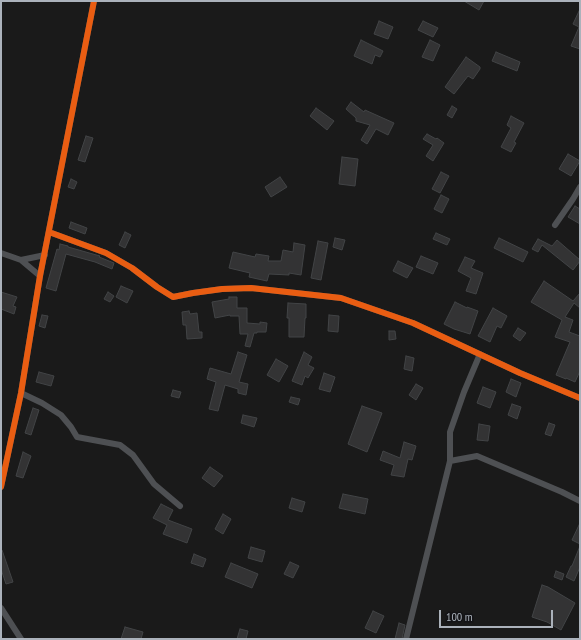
<!DOCTYPE html>
<html>
<head>
<meta charset="utf-8">
<style>
  body { margin:0 }
  #map { position:relative; width:581px; height:640px; overflow:hidden; background:#1a1a1a; font-family:"PT Sans Narrow",sans-serif }
  canvas { display:block }
  .frame { position:absolute; inset:0; border:2px solid #abb2bb; pointer-events:none }
  .scale { position:absolute; left:439px; top:610px; width:114px; height:18px; box-sizing:border-box; border:2px solid #abb2bb; border-top:0; padding-left:5px; font-size:12px; line-height:14px; white-space:nowrap; color:#abb2bb; -webkit-text-stroke:3px #141417; paint-order:stroke }
</style>
</head>
<body>
<div id="map">
<canvas width="581" height="640"></canvas>
<div class="frame"></div>
<div class="scale">100 m</div>
</div>
<script>
const g = document.querySelector('canvas').getContext('2d');
g.lineJoin = 'round';
function paint(path, color) {
  g.fillStyle = color;
  g.fill(path, 'evenodd');
}
function shape(rows) {
  const path = new Path2D();
  for (const r of rows) {
    path.moveTo(r[0], r[1]);
    for (let i = 2; i < r.length; i += 2) path.lineTo(r[i], r[i + 1]);
  }
  return path;
}
function strokePath(path, color, width, dash) {
  g.strokeStyle = color;
  g.lineWidth = width;
  g.lineCap = dash ? 'butt' : 'round';
  g.setLineDash(dash || []);
  g.stroke(path);
}
const building = shape([
  [464,1,484,1,479,10,464,1],
  [580,9,580,49,571,46,579,27,573,24,580,9],
  [379,21,393,27,388,39,374,34,379,21],
  [423,21,438,28,433,37,418,30,423,21],
  [361,40,383,51,380,57,375,55,372,64,354,56,361,40],
  [430,40,440,45,433,61,422,57,430,40],
  [496,52,520,62,517,71,492,61,496,52],
  [466,57,480,67,480,69,473,79,468,76,454,94,445,87,466,57],
  [351,102,364,112,365,110,394,123,388,135,376,129,367,144,361,140,370,125,356,121,356,118,346,109,351,102],
  [452,106,457,109,452,118,447,115,452,106],
  [316,108,334,121,327,130,310,116,316,108],
  [511,116,524,123,514,142,516,143,511,152,501,147,511,128,507,125,511,116],
  [427,134,436,139,437,138,444,143,433,161,426,156,433,145,423,139,427,134],
  [86,136,93,138,85,162,78,160,86,136],
  [568,154,580,161,571,176,559,169,568,154],
  [342,157,358,159,355,186,339,184,342,157],
  [441,172,449,176,440,193,432,189,441,172],
  [280,177,287,187,271,197,265,187,280,177],
  [71,179,77,182,74,189,68,187,71,179],
  [441,195,449,199,442,213,434,209,441,195],
  [575,206,580,209,580,224,568,217,575,206],
  [71,222,87,228,85,234,69,228,71,222],
  [125,232,131,235,125,248,119,245,125,232],
  [436,233,450,239,447,245,433,239,436,233],
  [335,238,345,240,342,250,333,247,335,238],
  [499,238,528,252,523,262,494,248,499,238],
  [538,239,552,246,557,240,580,260,580,261,573,270,542,245,538,252,532,249,538,239],
  [318,241,328,243,321,280,311,278,318,241],
  [294,243,305,245,301,275,289,273,289,275,269,274,267,281,249,277,250,273,229,268,233,252,255,257,256,254,269,256,268,261,281,261,283,250,293,252,294,243],
  [60,244,68,246,68,247,100,256,99,257,114,263,112,269,95,262,66,254,56,291,46,288,57,249,59,250,60,244],
  [421,256,438,263,433,274,416,267,421,256],
  [465,257,475,261,471,268,483,273,476,294,466,291,471,278,458,271,465,257],
  [398,261,413,268,407,278,393,271,398,261],
  [544,281,573,301,580,293,580,308,574,303,565,317,573,320,569,332,580,336,580,371,575,382,566,378,566,379,556,375,570,342,555,337,562,320,531,302,544,281],
  [121,286,133,291,127,303,116,297,121,286],
  [1,292,17,297,13,306,16,307,14,314,1,309,1,292],
  [108,292,114,296,110,302,104,299,108,292],
  [229,297,237,297,237,308,247,308,247,323,260,324,260,322,267,323,266,332,257,332,257,333,254,333,250,347,245,346,248,334,240,334,239,316,230,316,230,315,215,318,212,302,229,299,229,297],
  [455,302,467,308,467,307,478,311,470,334,454,329,444,324,455,302],
  [288,303,306,304,306,318,305,318,304,337,289,337,289,318,287,318,288,303],
  [493,308,507,316,501,328,497,326,490,342,478,336,493,308],
  [189,311,190,314,197,313,199,332,202,332,202,338,187,339,186,325,183,325,182,312,189,311],
  [42,315,48,316,45,328,39,326,42,315],
  [329,315,339,316,338,332,328,331,329,315],
  [518,328,526,333,520,341,513,336,518,328],
  [389,331,395,331,396,339,389,340,389,331],
  [238,352,247,355,239,382,248,384,246,395,238,393,238,389,225,385,218,411,209,409,216,382,207,379,210,368,231,374,238,352],
  [304,352,312,357,308,365,314,368,308,378,305,376,302,385,292,381,304,352],
  [406,356,414,358,412,371,404,369,406,356],
  [276,359,288,366,279,382,267,375,276,359],
  [39,372,54,376,51,386,36,382,39,372],
  [324,373,335,377,330,392,319,389,324,373],
  [511,379,521,383,516,397,506,392,511,379],
  [416,384,423,388,416,400,409,395,416,384],
  [483,387,496,392,490,408,477,403,483,387],
  [173,390,181,392,179,398,171,396,173,390],
  [291,397,300,399,298,405,289,402,291,397],
  [512,404,521,407,517,419,508,415,512,404],
  [362,406,382,413,367,452,348,444,362,406],
  [33,408,39,410,31,435,25,433,33,408],
  [243,415,257,418,254,427,241,423,243,415],
  [549,423,555,425,551,436,545,434,549,423],
  [479,424,490,426,488,441,477,440,479,424],
  [404,442,416,446,412,460,408,459,404,477,391,475,394,465,380,460,383,451,400,458,404,442],
  [23,452,31,456,23,478,16,476,23,452],
  [210,467,223,476,214,487,202,478,210,467],
  [343,494,368,499,365,514,339,508,343,494],
  [292,498,305,502,302,512,289,508,292,498],
  [161,504,173,510,168,520,192,529,187,543,163,534,167,525,153,518,161,504],
  [223,514,231,519,223,534,215,529,223,514],
  [580,523,580,544,572,540,580,523],
  [580,546,580,567,574,581,566,577,571,566,572,566,580,546],
  [251,547,265,551,262,562,248,558,251,547],
  [1,550,2,550,13,582,6,584,1,569,1,550],
  [194,554,206,559,203,567,191,563,194,554],
  [290,562,299,566,293,578,284,574,290,562],
  [231,563,258,574,252,588,225,577,231,563],
  [556,571,564,574,562,580,554,577,556,571],
  [542,585,548,587,575,603,561,630,547,622,532,617,542,585],
  [373,611,384,616,376,633,365,628,373,611],
  [399,623,405,625,402,639,395,639,399,623],
  [125,627,143,632,141,639,121,639,125,627],
  [240,629,248,631,246,639,237,639,240,629]
]);
paint(building, '#333334');
strokePath(building, '#424446', 1);
strokePath(shape([
  [555,225,573,199,580,187],
  [49,232,106,253,132,268,157,287,173,297,193,293,222,289,251,288,341,298,413,323,520,373,580,398],
  [1,253,21,260,40,276],
  [21,260,45,255],
  [21,393,42,403,61,415,71,427,77,437,120,445,133,455,154,484,180,506],
  [450,461,477,456,562,492,580,501],
  [1,487,21,393,40,276,94,1],
  [1,608,21,639],
  [406,639,450,461,450,432,464,392,480,354]
]), '#4e5053', 6);
strokePath(shape([
  [49,232,106,253,132,268,157,287,173,297,193,293,222,289,251,288,341,298,413,323,520,373,580,398],
  [1,487,21,393,40,276,94,1]
]), '#e95d12', 6);
</script>
</body>
</html>
